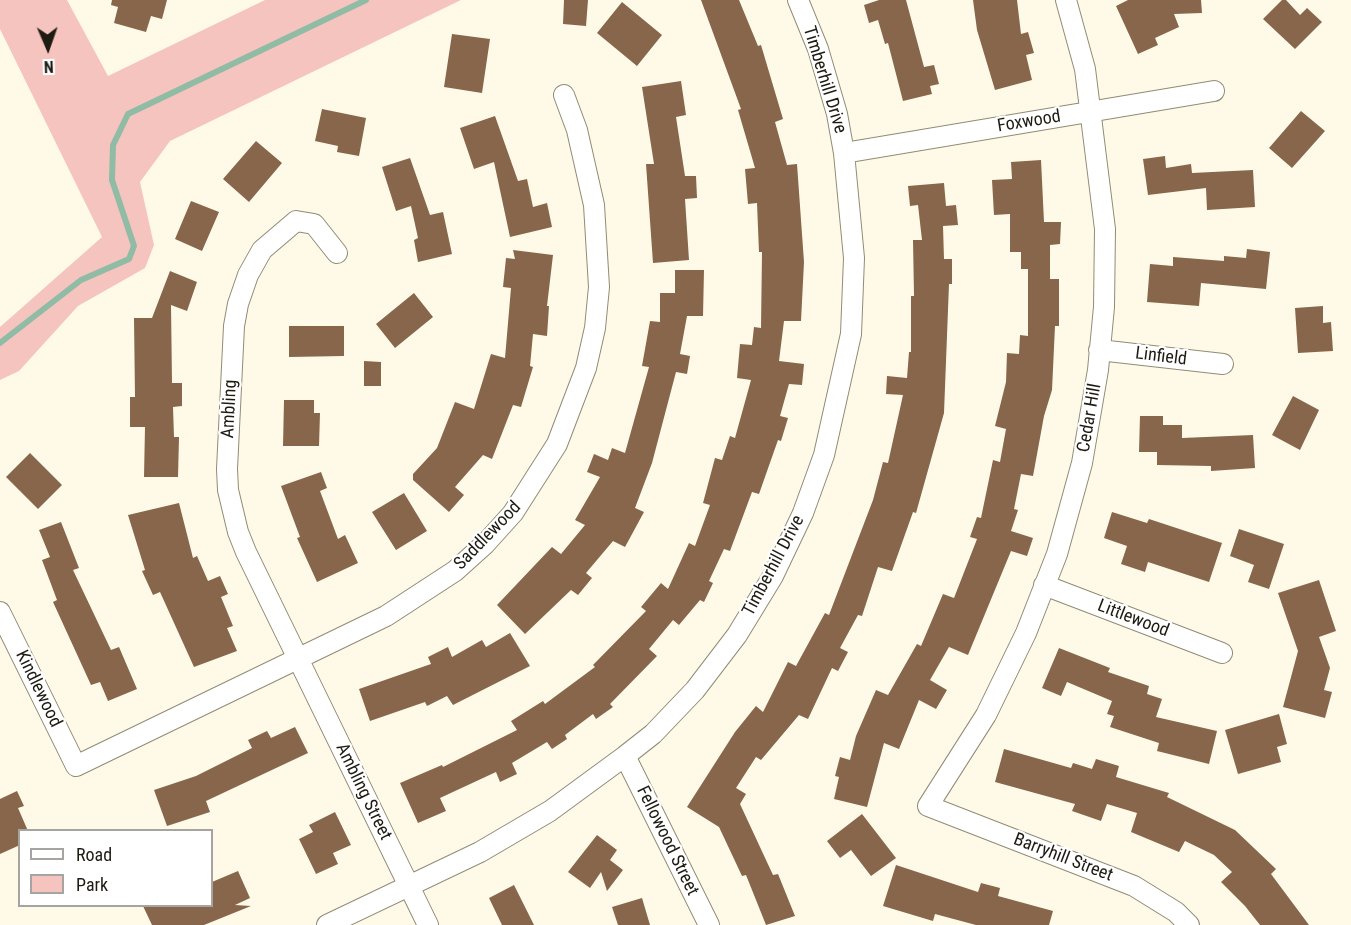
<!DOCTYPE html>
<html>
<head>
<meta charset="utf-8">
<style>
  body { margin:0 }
  #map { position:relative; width:1351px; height:925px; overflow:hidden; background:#fffae7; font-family:"Roboto Condensed",sans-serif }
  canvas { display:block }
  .legend { position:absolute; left:18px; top:829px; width:195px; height:78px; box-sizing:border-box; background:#fff; border:2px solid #a5a4a0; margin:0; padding:8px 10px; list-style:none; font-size:18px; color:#1d1b12 }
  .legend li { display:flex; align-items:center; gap:12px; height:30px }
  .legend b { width:30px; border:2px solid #a5a4a0 }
  .north { position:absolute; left:18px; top:18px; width:60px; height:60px; -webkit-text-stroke:4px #fff; paint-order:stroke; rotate:178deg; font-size:16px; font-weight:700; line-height:24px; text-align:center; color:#1d1b12 }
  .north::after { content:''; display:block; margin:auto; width:21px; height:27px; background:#1d1b12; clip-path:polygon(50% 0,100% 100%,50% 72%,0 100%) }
</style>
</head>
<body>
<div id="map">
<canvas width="1351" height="925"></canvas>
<ul class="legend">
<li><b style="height:8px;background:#fff"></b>Road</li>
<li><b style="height:16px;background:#f6c4be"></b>Park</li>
</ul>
<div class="north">N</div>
</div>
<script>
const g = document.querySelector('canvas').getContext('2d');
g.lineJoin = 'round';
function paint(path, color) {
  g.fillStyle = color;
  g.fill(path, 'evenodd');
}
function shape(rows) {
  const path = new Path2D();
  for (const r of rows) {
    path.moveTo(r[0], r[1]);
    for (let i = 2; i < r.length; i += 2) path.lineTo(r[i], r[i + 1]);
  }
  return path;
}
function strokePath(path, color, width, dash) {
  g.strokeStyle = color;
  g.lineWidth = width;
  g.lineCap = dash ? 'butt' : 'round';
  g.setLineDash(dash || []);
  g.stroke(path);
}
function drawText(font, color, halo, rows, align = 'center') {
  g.font = font + ' "Roboto Condensed",sans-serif';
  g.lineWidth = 4.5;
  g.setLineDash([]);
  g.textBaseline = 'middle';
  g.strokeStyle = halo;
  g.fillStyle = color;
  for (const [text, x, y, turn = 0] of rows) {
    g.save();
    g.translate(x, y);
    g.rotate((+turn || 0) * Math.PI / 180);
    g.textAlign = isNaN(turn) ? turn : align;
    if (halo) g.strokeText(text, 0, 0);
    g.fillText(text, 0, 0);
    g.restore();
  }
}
paint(shape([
  [0,0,67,0,108,76,265,0,461,0,170,141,140,182,154,245,145,268,78,306,19,371,0,380,0,327,102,237,0,29]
]), '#f6c4be');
strokePath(shape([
  [0,343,81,280,129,259,134,246,112,180,113,145,128,114,366,0]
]), '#90bca5', 6);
paint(shape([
  [112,0,167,0,162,19,151,16,146,32,114,23,118,7,111,5],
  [564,0,588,0,586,26,563,24],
  [701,0,739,0,758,46,761,45,783,119,775,122,787,165,797,164,804,262,801,321,784,321,779,361,804,364,802,385,789,384,780,416,788,418,781,441,778,440,759,494,752,492,730,551,724,549,709,581,713,583,704,602,700,600,679,625,673,620,649,649,657,656,610,704,613,707,596,719,593,714,565,735,567,739,552,749,547,742,512,763,517,774,500,782,496,772,440,798,446,811,418,823,400,783,442,765,443,767,517,730,511,721,543,701,545,704,595,667,593,665,646,611,641,607,661,583,668,589,689,543,695,546,710,505,703,503,715,458,722,460,730,436,735,438,751,380,737,378,740,344,752,345,754,327,761,328,762,252,759,252,757,203,748,204,745,169,755,168,738,110,741,109],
  [879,0,906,0,924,67,934,65,939,84,930,86,932,94,903,101,888,43,885,44,878,20,869,23,864,5],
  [973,0,1017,0,1021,34,1028,32,1034,53,1026,55,1032,80,995,90,977,30],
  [1128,0,1201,0,1202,13,1174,14,1179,27,1155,38,1158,45,1138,54,1116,6],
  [1282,0,1286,0,1300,15,1307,8,1322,22,1295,49,1263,19],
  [622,2,662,35,637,66,597,33],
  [452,34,490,39,482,93,444,87],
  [681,81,686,115,676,117,685,176,696,176,697,198,685,199,689,260,653,263,646,164,654,164,642,87],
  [322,109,366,118,359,156,337,152,338,146,315,141],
  [1301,111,1325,131,1292,168,1269,148],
  [495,116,518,181,527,179,533,207,547,203,552,227,510,237,494,162,474,169,460,128],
  [256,141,282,163,249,202,223,179],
  [1165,156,1166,168,1191,164,1192,173,1253,170,1255,207,1207,210,1206,188,1148,195,1143,159],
  [410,158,430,215,443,212,452,254,418,262,414,240,418,238,411,206,396,211,382,167],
  [1041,160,1044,222,1061,222,1060,244,1050,245,1050,279,1059,279,1059,326,1055,326,1052,390,1044,416,1033,476,1021,474,1014,509,1018,510,1011,531,1033,538,1027,556,1011,551,968,655,949,647,930,680,947,690,936,709,919,700,899,749,884,743,867,807,834,799,839,777,835,776,840,757,850,760,856,736,876,690,888,695,917,644,921,646,943,594,954,598,977,539,970,537,977,517,981,518,993,460,1000,462,1006,429,995,426,1006,382,1007,353,1019,354,1020,335,1028,336,1028,269,1021,269,1021,252,1010,252,1010,214,994,215,992,180,1012,179,1011,162],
  [944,183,946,206,956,205,958,225,943,226,944,259,952,259,952,284,949,284,944,413,916,513,913,512,892,571,878,567,862,616,858,615,840,648,848,652,838,671,832,668,808,719,799,715,761,760,756,757,736,788,746,794,740,804,773,875,778,874,795,916,766,925,746,875,742,876,719,827,687,807,735,732,756,706,763,712,788,662,796,666,825,613,829,615,873,500,883,462,888,463,903,395,886,394,887,376,907,378,909,352,911,352,911,296,914,296,913,240,922,240,918,205,910,206,908,186],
  [191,201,219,212,202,251,175,239],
  [1247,249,1270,252,1266,289,1201,283,1199,306,1147,302,1150,264,1173,266,1173,257,1224,261,1224,256,1246,258],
  [513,250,553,255,547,306,549,306,547,336,533,334,530,366,533,367,521,407,513,405,492,459,483,455,455,487,464,495,449,512,413,480,413,474,437,448,455,402,474,409,491,354,505,358,511,288,503,287,506,258,515,259],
  [675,270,704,270,703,316,687,316,680,354,690,356,687,374,676,372,652,463,635,508,644,512,625,547,613,541,586,573,592,578,578,595,571,590,525,634,497,605,552,547,561,554,585,525,575,520,600,477,587,472,594,454,608,460,612,448,625,453,649,367,642,366,650,321,660,322,660,293,675,293],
  [170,271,197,282,187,311,171,305,172,383,182,383,182,406,173,407,174,437,179,437,178,477,144,477,145,427,130,427,130,397,135,397,134,318,152,318],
  [414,293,433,317,395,348,376,324],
  [1323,306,1323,323,1331,322,1333,351,1298,353,1295,308],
  [289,326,344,326,344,356,289,357],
  [364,361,381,362,381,386,364,386],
  [1293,396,1319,410,1300,450,1272,435],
  [284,400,314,400,314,413,320,413,319,446,283,446],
  [1140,416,1163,416,1163,425,1182,425,1182,438,1253,435,1255,468,1211,471,1211,466,1157,465,1157,452,1139,452],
  [30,453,62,485,38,509,6,477],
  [321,472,327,488,320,491,338,539,345,535,358,563,317,582,297,538,300,537,281,486],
  [404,493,427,531,396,550,372,512],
  [179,503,193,558,197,556,208,581,220,576,228,594,221,597,233,626,227,628,237,651,194,667,160,592,153,595,142,571,145,570,128,515],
  [1112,512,1147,523,1149,519,1222,543,1209,582,1148,562,1145,572,1121,564,1127,546,1104,538],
  [61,522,79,568,73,570,111,650,119,647,137,689,108,701,100,682,91,685,53,602,57,600,42,560,50,557,39,530],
  [1239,529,1284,544,1269,589,1248,582,1254,565,1230,556],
  [1319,580,1336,631,1319,637,1330,668,1324,690,1332,692,1325,718,1283,707,1298,651,1278,593],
  [510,633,530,666,453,705,447,696,427,706,425,702,370,721,359,689,431,664,428,657,448,647,452,657,482,640,486,647],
  [1059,648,1110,668,1108,672,1149,686,1147,694,1162,699,1156,717,1217,731,1209,764,1157,751,1159,743,1110,727,1114,716,1107,714,1112,701,1067,682,1061,696,1042,688],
  [1279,714,1287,744,1277,747,1281,762,1238,774,1225,730],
  [295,727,308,753,206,801,210,812,167,826,154,790,196,776,252,748,248,740,267,731,271,738],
  [1004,749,1071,768,1073,763,1092,769,1096,759,1119,766,1116,777,1169,793,1167,797,1235,830,1276,869,1271,874,1309,925,1260,925,1245,906,1221,882,1232,872,1214,855,1185,841,1179,852,1131,832,1137,813,1107,804,1101,821,1072,811,1075,804,995,782],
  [17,791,24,806,18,808,28,831,20,831,20,845,0,854,0,799],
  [335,812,351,845,333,853,338,864,316,874,299,839,313,832,309,825],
  [862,814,896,858,871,876,851,850,840,858,827,841],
  [597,835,617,850,610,860,623,870,607,891,601,872,590,888,568,872],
  [896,865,978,892,981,883,1000,888,998,896,1053,911,1049,925,976,925,935,914,933,921,883,906],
  [238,871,250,898,235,905,251,906,204,925,152,925,143,906,212,906,212,882],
  [514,885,534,925,502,925,489,898],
  [642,898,650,925,618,925,612,907]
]), '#87664b');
const minor = shape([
  [1066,0,1085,69,1105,229,1104,307,1098,370,1082,463,1057,554,1026,633,986,715,928,806,1134,886,1176,912,1189,925],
  [844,153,1214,91],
  [337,253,314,224,296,221,262,250,248,275,238,304,234,326,227,469,228,490,238,532,246,552,428,925],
  [1099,350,1223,364],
  [1044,585,1222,653],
  [0,612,76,766,386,616,455,571,485,544,513,513,557,444,586,368,595,328,599,287,594,205,577,130,564,95],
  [625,756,709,925],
  [327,925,480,852,550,811,625,756,653,734,695,690,737,635,773,576,803,513,824,455,851,334,854,258,844,153,837,114,818,49,798,0]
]);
strokePath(minor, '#918b76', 22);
strokePath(minor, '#fff', 20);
drawText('18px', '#1d1b12', '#fff', [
  ["Timberhill Drive",824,80,73],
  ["Foxwood",1029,122,-9],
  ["Linfield",1161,357,7],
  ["Ambling",230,409,-87],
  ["Cedar Hill",1090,418,-80],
  ["Saddlewood",488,536,-46],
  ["Timberhill Drive",774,566,-62],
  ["Littlewood",1133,619,21],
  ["Kindlewood",38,689,64],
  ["Ambling Street",363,792,64],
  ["Fellowood Street",667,841,64],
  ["Barryhill Street",1063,858,21]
]);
</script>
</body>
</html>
